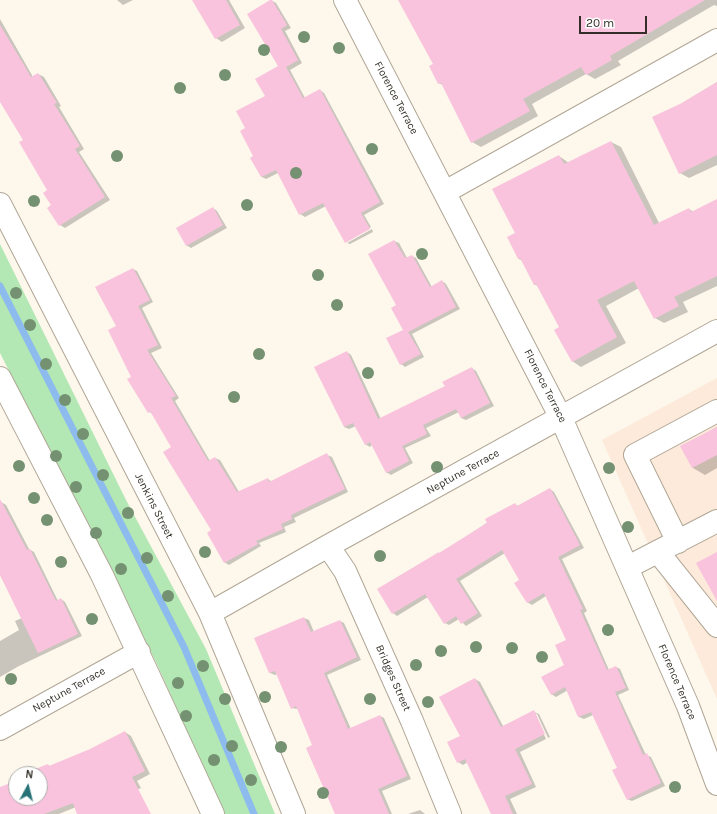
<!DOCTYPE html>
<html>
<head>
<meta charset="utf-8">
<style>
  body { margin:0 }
  #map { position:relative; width:717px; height:814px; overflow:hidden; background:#fdf7ec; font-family:Karla,sans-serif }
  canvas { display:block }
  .north { position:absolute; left:8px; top:766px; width:40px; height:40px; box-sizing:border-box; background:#fff; border:1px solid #adaca9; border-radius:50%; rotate:7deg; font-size:11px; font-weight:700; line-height:16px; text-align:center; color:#332f28 }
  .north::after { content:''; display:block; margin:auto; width:14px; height:18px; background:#277276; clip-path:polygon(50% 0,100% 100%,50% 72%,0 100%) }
  .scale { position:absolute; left:579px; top:16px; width:68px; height:18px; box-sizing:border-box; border:2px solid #332f28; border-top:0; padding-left:5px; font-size:12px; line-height:14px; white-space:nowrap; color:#332f28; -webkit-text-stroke:3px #fff; paint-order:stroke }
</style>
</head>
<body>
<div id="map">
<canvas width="717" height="814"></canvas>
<div class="north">N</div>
<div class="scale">20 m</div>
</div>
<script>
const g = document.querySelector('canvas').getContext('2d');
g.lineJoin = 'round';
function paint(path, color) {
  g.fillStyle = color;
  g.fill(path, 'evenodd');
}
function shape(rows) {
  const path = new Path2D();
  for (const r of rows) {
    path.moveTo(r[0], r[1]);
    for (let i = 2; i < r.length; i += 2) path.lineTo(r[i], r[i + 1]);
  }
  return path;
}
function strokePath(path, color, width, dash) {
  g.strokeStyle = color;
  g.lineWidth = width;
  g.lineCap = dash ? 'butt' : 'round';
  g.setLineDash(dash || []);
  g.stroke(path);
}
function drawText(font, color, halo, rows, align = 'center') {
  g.font = font + ' Karla,sans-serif';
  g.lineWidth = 4;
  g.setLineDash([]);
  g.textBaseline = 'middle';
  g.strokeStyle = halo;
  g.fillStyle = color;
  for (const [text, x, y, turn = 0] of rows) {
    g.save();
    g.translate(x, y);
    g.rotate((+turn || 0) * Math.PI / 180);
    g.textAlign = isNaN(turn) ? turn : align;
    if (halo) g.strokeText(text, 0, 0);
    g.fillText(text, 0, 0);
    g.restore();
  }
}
paint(shape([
  [717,378,717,699,602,440]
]), '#fdeada');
paint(shape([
  [0,244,126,500,206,649,275,814,224,814,156,662,0,353]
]), '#b3e7b4');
paint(shape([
  [117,0,133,0,123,5],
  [194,0,229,0,245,28,222,42,216,38],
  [271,0,276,3,291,28,285,31,302,63,290,70,305,98,320,90,324,93,384,204,364,215,371,227,347,241,347,242,326,206,305,217,300,214,278,173,266,179,262,177,251,158,254,157,246,129,267,96,280,66],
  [399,0,717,0,717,6,714,5,618,61,621,65,595,79,586,74,532,104,538,116,481,147,472,142,444,86,439,83,434,65],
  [0,19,33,77,38,74,44,77,61,106,59,107,84,149,79,152,110,200,65,228,60,225,52,206,49,190,24,140,0,101],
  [717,82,717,165,689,178,680,173,682,103],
  [611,142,621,147,659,223,689,209,694,212,717,200,717,286,683,302,688,312,664,323,655,318,639,288,606,306,626,343,581,367,572,361,560,328,539,287,534,284,523,261,519,259,508,237,516,233,559,156,569,163],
  [213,208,217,211,227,228,191,248,186,245],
  [372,229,373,232,350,244,347,243],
  [394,241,399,243,407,258,412,256,416,258,432,287,442,281,446,284,460,309,412,334,424,357,405,367,401,364,404,330,398,306],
  [133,269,137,271,153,302,142,308,162,348,151,353,179,398,175,401,210,461,215,458,220,460,239,492,268,479,272,482,327,455,332,457,348,492,294,518,296,522,284,527,286,532,259,543,261,546,229,565,224,562,213,531,172,448,153,414,149,412,132,378,117,327],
  [347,352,351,355,381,419,446,387,472,368,476,371,494,406,466,420,461,418,459,412,426,428,431,436,405,448,413,463,391,475,386,472,372,445,370,447,365,444,356,426,349,429,344,427],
  [717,427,717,468,705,475,693,468,682,447],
  [550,489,554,492,584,548,562,559,587,611,584,613,609,670,616,667,620,669,629,690,618,695,646,755,651,757,665,786,632,801,627,799,618,768,593,715,584,719,579,717,568,690,556,697,551,694,565,665,568,640,546,596,532,605,527,602,520,580,505,553,460,581,482,616,466,626,459,619,449,625,445,623,428,597,397,616,393,613,440,554,515,504,518,506],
  [1,502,6,505,29,549,34,552,58,601,61,599,65,602,82,636,19,666,0,677,0,641,19,630,15,621,22,618,0,575],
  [304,618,309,620,314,632,340,621,344,623,361,660,327,675,351,729,380,716,384,718,411,779,382,791,392,814,336,814,313,746,298,709,291,708,277,674,275,675,270,673,256,638],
  [475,679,480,682,503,726,534,712,539,714,550,737,548,738,537,714,535,714,546,739,520,752,536,787,510,799,517,814,492,814,468,762,463,765,458,762,461,736],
  [125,732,131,736,150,774,137,781,141,788,82,812,76,807,59,814,0,814,0,788,16,782,16,798,40,798,40,774,32,774,48,765,50,766,90,750],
  [420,810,425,814,408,814]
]), '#0003');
strokePath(shape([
  [0,286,184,647,254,814]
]), '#8dbbee', 7);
paint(shape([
  [192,0,226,0,240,25,215,39],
  [270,0,272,0,287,25,281,29,298,60,286,67,303,98,320,89,380,202,361,213,370,229,345,243,323,203,299,215,276,170,261,177,250,158,253,156,240,131,245,128,236,111,265,96,255,79,278,66,247,14],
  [398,0,705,0,610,56,612,60,586,75,581,67,523,99,530,111,471,143,441,83,438,84,429,66,433,64],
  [0,25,31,77,38,73,57,103,54,104,80,146,75,149,105,197,59,226,47,208,51,205,43,193,47,190,19,142,23,140,0,102],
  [717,82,717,155,679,174,652,117,682,103],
  [611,141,654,225,689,208,691,212,717,199,717,276,674,297,679,306,654,319,634,281,597,300,617,337,572,362,554,330,559,327,536,284,534,285,520,258,518,259,507,237,515,233,492,189,559,155,564,164],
  [213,207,223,225,186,246,176,228],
  [394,240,405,258,412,255,430,287,442,280,456,307,408,332,421,354,400,365,386,338,403,330,391,308,396,305,368,254],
  [133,268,150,300,138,306,158,345,147,350,176,396,171,398,208,461,215,457,237,492,268,478,269,482,327,453,345,489,291,515,292,519,281,524,283,529,256,541,258,544,224,563,207,533,211,530,163,452,171,447,150,411,148,413,127,379,131,377,108,330,116,326,95,287],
  [347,351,378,419,445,386,442,382,472,367,490,403,461,418,456,409,423,425,427,434,402,446,409,461,386,473,370,442,365,445,353,423,344,427,314,367],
  [717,427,717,455,692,468,680,446],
  [550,488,580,545,558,557,583,609,580,610,607,670,616,666,626,688,615,692,643,755,647,753,661,783,627,800,612,770,617,768,591,712,578,717,565,687,551,695,541,677,564,665,555,645,566,640,544,593,527,603,514,583,519,580,502,550,456,579,478,613,461,624,456,616,444,624,425,594,392,614,377,589,439,552,439,553,487,523,485,519,515,503,517,506],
  [0,499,27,550,30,549,56,601,61,598,78,634,38,653,0,575],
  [717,552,717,601,696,563],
  [304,617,311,632,340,620,357,657,324,673,348,729,380,715,407,776,378,789,389,814,335,814,306,748,312,745,296,706,291,709,275,671,269,673,254,638],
  [475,678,501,727,534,710,545,734,515,749,532,784,505,796,513,814,491,814,465,759,457,763,447,742,460,736,439,697],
  [125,731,145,771,132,777,151,814,77,814,73,803,44,814,0,814,0,787,16,781,16,798,40,798,40,774,31,774,30,771,48,764,49,766,90,749]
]), '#fac3dd');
const minor = shape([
  [345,0,561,418,688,706,717,784],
  [445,192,717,40],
  [0,204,210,613,294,814],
  [0,378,102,575,213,814],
  [678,542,635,455,717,411],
  [328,546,345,571,412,721,450,814],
  [658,552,717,626],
  [628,567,717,521],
  [210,613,328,546,717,331],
  [0,729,139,652]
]);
strokePath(minor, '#b0a695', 24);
strokePath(minor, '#fff', 22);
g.fillStyle = '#749171';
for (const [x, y] of [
  [304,37],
  [339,48],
  [264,50],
  [225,75],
  [180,88],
  [372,149],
  [117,156],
  [296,173],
  [34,201],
  [247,205],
  [422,254],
  [318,275],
  [16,293],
  [337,305],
  [30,325],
  [259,354],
  [46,364],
  [368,373],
  [234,397],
  [65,400],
  [83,434],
  [56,456],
  [19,466],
  [437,467],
  [609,468],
  [103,475],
  [76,487],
  [34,498],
  [128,513],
  [47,520],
  [628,527],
  [96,533],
  [205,552],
  [380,556],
  [147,558],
  [61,562],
  [121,569],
  [168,596],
  [92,619],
  [608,630],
  [476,647],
  [512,648],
  [441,651],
  [542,657],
  [416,665],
  [203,666],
  [11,679],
  [178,683],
  [265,697],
  [225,699],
  [370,699],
  [428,702],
  [186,716],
  [232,746],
  [281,747],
  [214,760],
  [251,780],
  [675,787],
  [323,793]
]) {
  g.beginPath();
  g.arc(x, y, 6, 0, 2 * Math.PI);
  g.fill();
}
drawText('11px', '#332f28', '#fff', [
  ["Florence Terrace",396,98,62],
  ["Florence Terrace",545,386,63],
  ["Neptune Terrace",463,472,-29],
  ["Jenkins Street",154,506,63],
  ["Bridges Street",393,678,66],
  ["Florence Terrace",677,682,67],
  ["Neptune Terrace",69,690,-29]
]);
</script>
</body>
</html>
